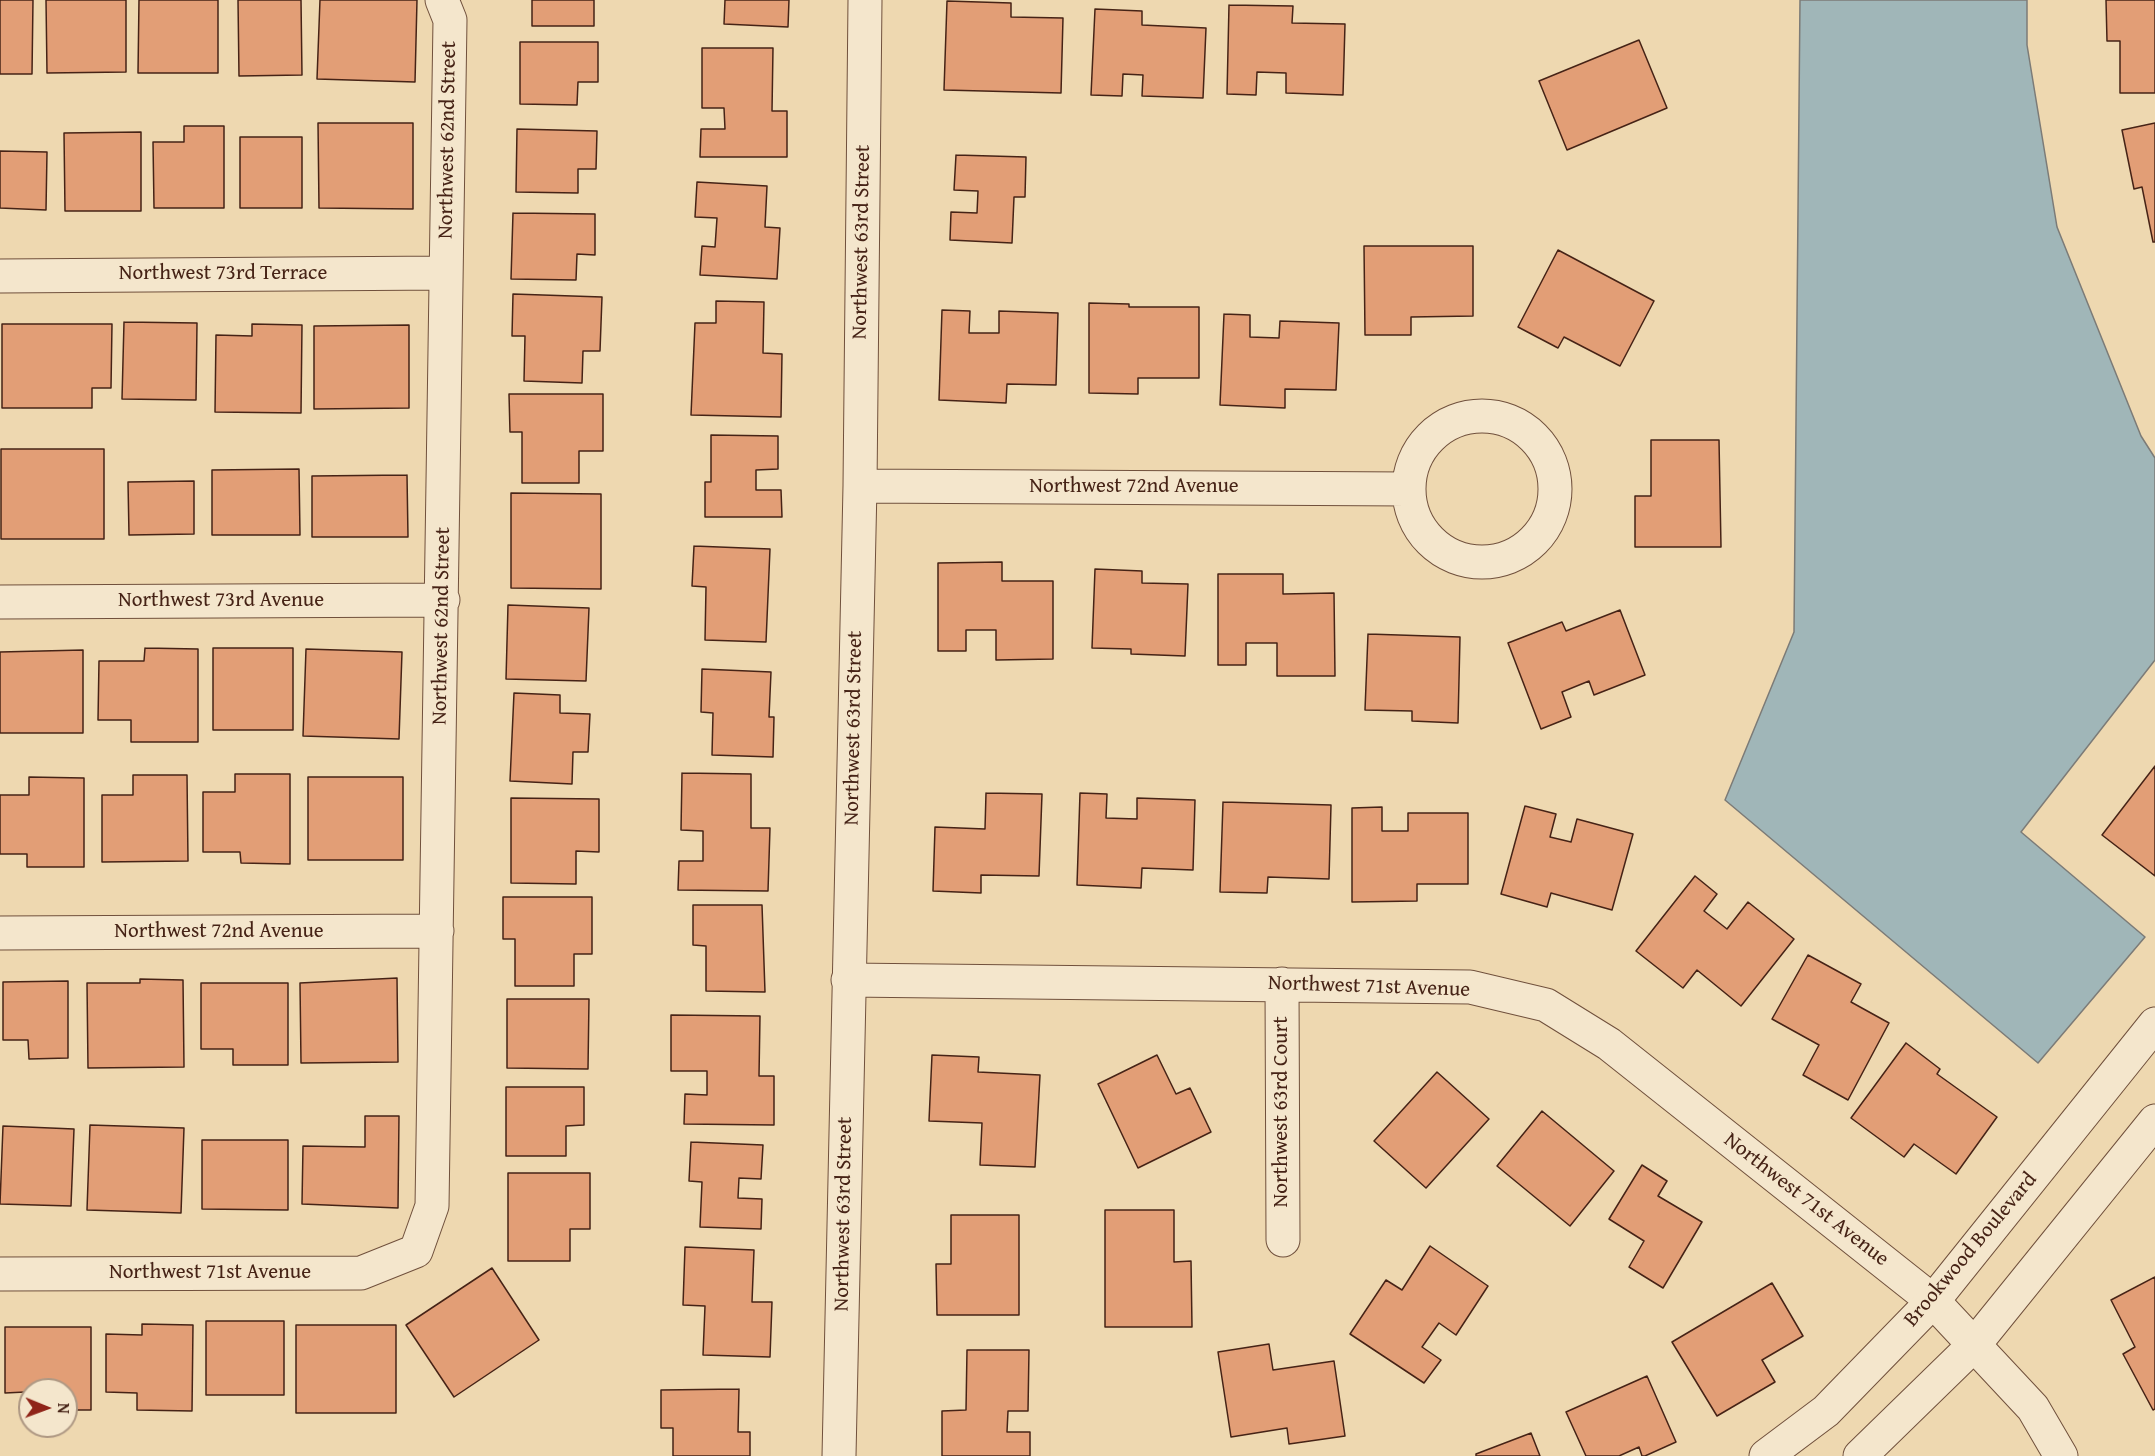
<!DOCTYPE html>
<html>
<head>
<meta charset="utf-8">
<style>
  body { margin:0 }
  #map { position:relative; width:2155px; height:1456px; overflow:hidden; background:#eed8b0; font-family:"Gentium Book Plus",serif }
  canvas { display:block }
  .north { position:absolute; left:18px; top:1378px; width:60px; height:60px; box-sizing:border-box; background:#f4e6cc; border:2px solid #ae9883; border-radius:50%; rotate:91deg; font-size:16px; font-weight:700; line-height:24px; text-align:center; color:#462316 }
  .north::after { content:''; display:block; margin:auto; width:21px; height:27px; background:#8f2418; clip-path:polygon(50% 0,100% 100%,50% 72%,0 100%) }
</style>
</head>
<body>
<div id="map">
<canvas width="2155" height="1456"></canvas>
<div class="north">N</div>
</div>
<script>
const g = document.querySelector('canvas').getContext('2d');
g.lineJoin = 'round';
function paint(path, color) {
  g.fillStyle = color;
  g.fill(path, 'evenodd');
}
function shape(rows) {
  const path = new Path2D();
  for (const r of rows) {
    if (r.length === 3) {
      path.moveTo(r[0] + r[2], r[1]);
      path.arc(r[0], r[1], r[2], 0, 2 * Math.PI);
      continue;
    }
    path.moveTo(r[0], r[1]);
    for (let i = 2; i < r.length; i += 2) path.lineTo(r[i], r[i + 1]);
  }
  return path;
}
function strokePath(path, color, width, dash) {
  g.strokeStyle = color;
  g.lineWidth = width;
  g.lineCap = dash ? 'butt' : 'round';
  g.setLineDash(dash || []);
  g.stroke(path);
}
function drawText(font, color, halo, rows, align = 'center') {
  g.font = font + ' "Gentium Book Plus",serif';
  g.lineWidth = 4.5;
  g.setLineDash([]);
  g.textBaseline = 'middle';
  g.strokeStyle = halo;
  g.fillStyle = color;
  for (const [text, x, y, turn = 0] of rows) {
    g.save();
    g.translate(x, y);
    g.rotate((+turn || 0) * Math.PI / 180);
    g.textAlign = isNaN(turn) ? turn : align;
    if (halo) g.strokeText(text, 0, 0);
    g.fillText(text, 0, 0);
    g.restore();
  }
}
const water = shape([
  [1800,0,2027,0,2027,45,2057,227,2141,436,2155,458,2155,660,2021,832,2145,937,2038,1063,1725,800,1794,632,1800,0]
]);
paint(water, '#a0b6b8');
strokePath(water, '#7c7b77', 1.5);
const building = shape([
  [0,0,33,0,32,74,0,74,0,0],
  [46,0,126,0,126,72,47,73,46,0],
  [139,0,218,0,218,73,138,73,139,0],
  [238,0,301,0,302,75,239,76,238,0],
  [320,0,417,0,415,82,317,79,320,0],
  [532,0,594,0,594,26,532,26,532,0],
  [725,0,789,0,788,27,724,24,725,0],
  [2106,0,2155,0,2155,93,2120,93,2120,41,2107,41,2106,0],
  [947,1,1011,3,1011,17,1063,18,1061,93,944,90,947,1],
  [1229,5,1293,6,1292,23,1345,24,1343,95,1286,93,1286,73,1257,72,1256,95,1227,94,1229,5],
  [1095,9,1142,11,1142,25,1206,28,1203,98,1142,96,1143,75,1123,74,1122,96,1091,95,1095,9],
  [1639,40,1667,108,1567,150,1539,81,1639,40],
  [520,42,598,42,598,82,578,82,577,105,520,104,520,42],
  [702,48,773,48,772,111,787,111,787,157,700,157,701,129,725,129,724,108,702,108,702,48],
  [318,123,413,123,413,209,319,208,318,123],
  [2155,123,2155,242,2153,242,2142,187,2134,189,2122,130,2155,123],
  [184,126,224,126,224,208,154,208,153,142,184,142,184,126],
  [517,129,597,131,596,169,578,169,578,193,516,192,517,129],
  [141,132,141,211,65,211,64,133,141,132],
  [240,137,302,137,302,208,240,208,240,137],
  [0,151,47,152,46,210,0,208,0,151],
  [956,155,1026,157,1025,197,1014,197,1012,243,950,240,951,212,977,213,978,191,954,190,956,155],
  [697,182,767,186,765,227,780,228,777,279,700,275,702,246,715,247,717,218,695,217,697,182],
  [513,213,595,214,595,255,577,254,576,280,511,279,513,213],
  [1364,246,1473,246,1473,316,1411,317,1411,335,1365,335,1364,246],
  [1558,250,1654,301,1620,366,1564,337,1558,348,1518,327,1558,250],
  [513,294,602,297,600,351,583,351,582,383,524,381,525,336,512,336,513,294],
  [716,301,764,302,763,353,782,354,781,417,691,415,695,323,716,323,716,301],
  [1089,303,1129,304,1129,307,1199,307,1199,378,1138,378,1138,394,1089,393,1089,303],
  [942,310,970,311,969,333,999,333,999,311,1058,313,1056,385,1007,384,1006,403,939,400,942,310],
  [1224,314,1250,315,1250,337,1279,338,1280,321,1339,323,1336,390,1285,389,1285,408,1220,405,1224,314],
  [124,322,197,323,196,400,122,399,124,322],
  [2,324,112,324,111,388,92,388,92,408,2,408,2,324],
  [252,324,302,325,301,413,215,412,216,335,252,336,252,324],
  [409,325,409,408,314,409,314,326,409,325],
  [509,394,603,394,603,451,579,451,579,483,522,483,522,432,510,432,509,394],
  [711,435,778,436,778,469,756,470,756,490,781,490,782,517,705,517,705,482,711,482,711,435],
  [1651,440,1719,440,1721,547,1635,547,1635,496,1651,496,1651,440],
  [1,449,104,449,104,539,1,539,1,449],
  [299,469,300,535,212,535,212,470,299,469],
  [407,475,408,537,312,537,312,476,407,475],
  [194,481,194,534,129,535,128,482,194,481],
  [511,493,601,494,601,589,511,588,511,493],
  [694,546,770,549,766,642,705,640,706,587,692,586,694,546],
  [1002,562,1002,581,1053,581,1053,659,996,660,996,630,966,630,966,651,938,651,938,563,1002,562],
  [1095,569,1142,571,1142,583,1188,584,1185,656,1131,654,1131,649,1092,648,1095,569],
  [1218,574,1283,574,1283,594,1334,593,1335,676,1277,676,1277,643,1246,643,1246,665,1218,665,1218,574],
  [508,605,589,608,586,681,506,679,508,605],
  [1620,610,1645,675,1594,695,1589,681,1562,692,1571,717,1541,729,1508,643,1562,622,1566,631,1620,610],
  [1368,634,1460,637,1458,723,1412,721,1412,711,1365,710,1368,634],
  [145,648,198,649,198,742,131,742,131,720,98,720,99,661,144,661,145,648],
  [213,648,293,648,293,730,213,730,213,648],
  [306,649,402,652,399,739,303,736,306,649],
  [83,650,83,733,0,733,0,652,83,650],
  [702,669,771,672,769,717,774,717,773,757,712,755,713,713,701,712,702,669],
  [514,693,560,695,560,713,590,714,588,752,573,752,572,784,510,781,514,693],
  [2155,766,2155,876,2102,835,2155,766],
  [682,773,751,774,751,828,770,828,768,891,678,890,679,861,703,861,703,831,681,830,682,773],
  [235,774,290,774,290,864,241,863,240,852,203,852,203,792,235,792,235,774],
  [133,775,187,775,188,861,102,862,102,795,133,795,133,775],
  [29,777,84,778,84,867,27,867,27,854,0,854,0,795,29,795,29,777],
  [308,777,403,777,403,860,308,860,308,777],
  [986,793,1042,794,1039,876,981,875,981,893,933,891,935,827,985,829,986,793],
  [1080,793,1107,794,1106,818,1137,819,1137,798,1195,800,1193,870,1142,868,1141,888,1077,885,1080,793],
  [511,798,599,799,599,852,576,851,576,884,511,883,511,798],
  [1223,802,1331,805,1329,879,1268,877,1267,893,1220,892,1223,802],
  [1525,806,1556,814,1550,837,1571,842,1577,819,1633,834,1612,910,1551,893,1547,907,1501,894,1525,806],
  [1382,807,1382,831,1408,831,1408,813,1468,813,1468,884,1417,884,1417,901,1352,902,1352,808,1382,807],
  [1695,876,1717,894,1704,911,1727,929,1748,902,1794,939,1741,1006,1697,970,1683,988,1636,951,1695,876],
  [503,897,592,897,592,954,574,954,574,986,515,986,515,939,503,939,503,897],
  [693,905,762,905,765,992,706,991,706,946,693,945,693,905],
  [1808,955,1861,984,1851,1002,1889,1023,1848,1100,1803,1075,1819,1045,1772,1019,1808,955],
  [397,978,398,1062,301,1063,300,983,397,978],
  [140,979,183,980,184,1067,88,1068,87,983,140,983,140,979],
  [68,981,68,1058,29,1059,28,1040,3,1040,3,982,68,981],
  [201,983,288,983,288,1065,233,1065,233,1049,201,1049,201,983],
  [507,999,589,999,588,1069,507,1068,507,999],
  [671,1015,760,1016,759,1076,774,1076,774,1125,684,1124,685,1094,707,1095,707,1071,671,1071,671,1015],
  [1906,1043,1940,1069,1937,1074,1997,1117,1956,1174,1914,1144,1904,1157,1851,1118,1906,1043],
  [932,1055,979,1057,978,1072,1040,1075,1035,1167,980,1165,982,1123,929,1121,932,1055],
  [1157,1055,1176,1094,1190,1088,1211,1132,1138,1168,1098,1084,1157,1055],
  [1437,1072,1489,1119,1426,1188,1374,1141,1437,1072],
  [506,1087,584,1087,584,1125,566,1126,566,1156,506,1156,506,1087],
  [1542,1111,1614,1171,1570,1226,1497,1166,1542,1111],
  [365,1116,399,1116,398,1208,302,1204,303,1146,365,1147,365,1116],
  [90,1125,184,1128,181,1213,87,1210,90,1125],
  [3,1126,74,1129,71,1206,0,1204,3,1126],
  [202,1140,288,1140,288,1210,202,1209,202,1140],
  [691,1142,763,1145,761,1179,739,1178,738,1198,762,1199,761,1229,700,1227,702,1182,689,1181,691,1142],
  [1642,1165,1667,1181,1658,1196,1702,1222,1663,1288,1629,1267,1644,1241,1609,1219,1642,1165],
  [508,1173,590,1173,590,1229,570,1229,570,1261,508,1261,508,1173],
  [1105,1210,1174,1210,1174,1262,1191,1261,1192,1327,1105,1327,1105,1210],
  [951,1215,1019,1215,1019,1315,937,1315,936,1264,951,1264,951,1215],
  [1430,1246,1488,1286,1456,1335,1439,1323,1422,1347,1441,1360,1424,1383,1350,1334,1386,1280,1402,1290,1430,1246],
  [685,1247,754,1250,752,1302,772,1302,770,1357,703,1355,705,1306,683,1305,685,1247],
  [492,1268,539,1340,454,1397,406,1325,492,1268],
  [2155,1277,2155,1409,2153,1410,2123,1354,2135,1347,2111,1300,2155,1277],
  [1772,1283,1803,1336,1762,1360,1775,1382,1717,1416,1672,1342,1772,1283],
  [206,1321,284,1321,284,1395,206,1395,206,1321],
  [142,1324,193,1325,192,1411,137,1410,137,1393,106,1392,106,1334,142,1335,142,1324],
  [296,1325,396,1325,396,1413,296,1413,296,1325],
  [5,1327,91,1327,91,1410,66,1410,66,1390,5,1393,5,1327],
  [1269,1344,1273,1370,1334,1361,1345,1436,1289,1444,1287,1428,1231,1437,1218,1352,1269,1344],
  [967,1350,1029,1350,1028,1411,1008,1411,1007,1432,1030,1432,1030,1456,942,1456,942,1411,966,1410,967,1350],
  [1647,1376,1676,1442,1645,1456,1642,1456,1639,1447,1619,1456,1586,1456,1566,1412,1647,1376],
  [739,1389,738,1432,750,1432,750,1456,673,1456,673,1428,661,1428,661,1390,739,1389],
  [1531,1433,1540,1456,1476,1456,1476,1454,1531,1433]
]);
paint(building, '#e29e76');
strokePath(building, '#462316', 1.5);
const minor = shape([
  [0,276,445,273],
  [1482,489,73],
  [860,486,1408,489],
  [0,602,443,600],
  [0,933,437,931],
  [848,980,1470,987,1546,1005,1609,1044,1933,1301,2033,1408,2061,1456],
  [1282,984,1283,1240],
  [0,1274,361,1273,416,1251,432,1206,450,20,442,0],
  [839,1456,860,486,865,0]
]);
const tertiary = shape([
  [1766,1456,1826,1411,1933,1301,2155,1024],
  [1860,1456,1974,1345,2155,1121]
]);
strokePath(minor, '#70503c', 35);
strokePath(tertiary, '#70503c', 35);
strokePath(minor, '#f4e6cc', 33);
strokePath(tertiary, '#f4e6cc', 33);
drawText('21px', '#462316', '#f4e6cc', [
  ["Northwest 62nd Street",448,140,-89],
  ["Northwest 63rd Street",862,242,-89],
  ["Northwest 73rd Terrace",223,274],
  ["Northwest 72nd Avenue",1134,487],
  ["Northwest 73rd Avenue",221,601],
  ["Northwest 62nd Street",442,626,-89],
  ["Northwest 63rd Street",854,728,-89],
  ["Northwest 72nd Avenue",219,932],
  ["Northwest 71st Avenue",1369,987,2],
  ["Northwest 63rd Court",1282,1112,-90],
  ["Northwest 71st Avenue",1806,1200,38],
  ["Northwest 63rd Street",844,1214,-89],
  ["Brookwood Boulevard",1971,1250,-50],
  ["Northwest 71st Avenue",210,1273]
]);
</script>
</body>
</html>
